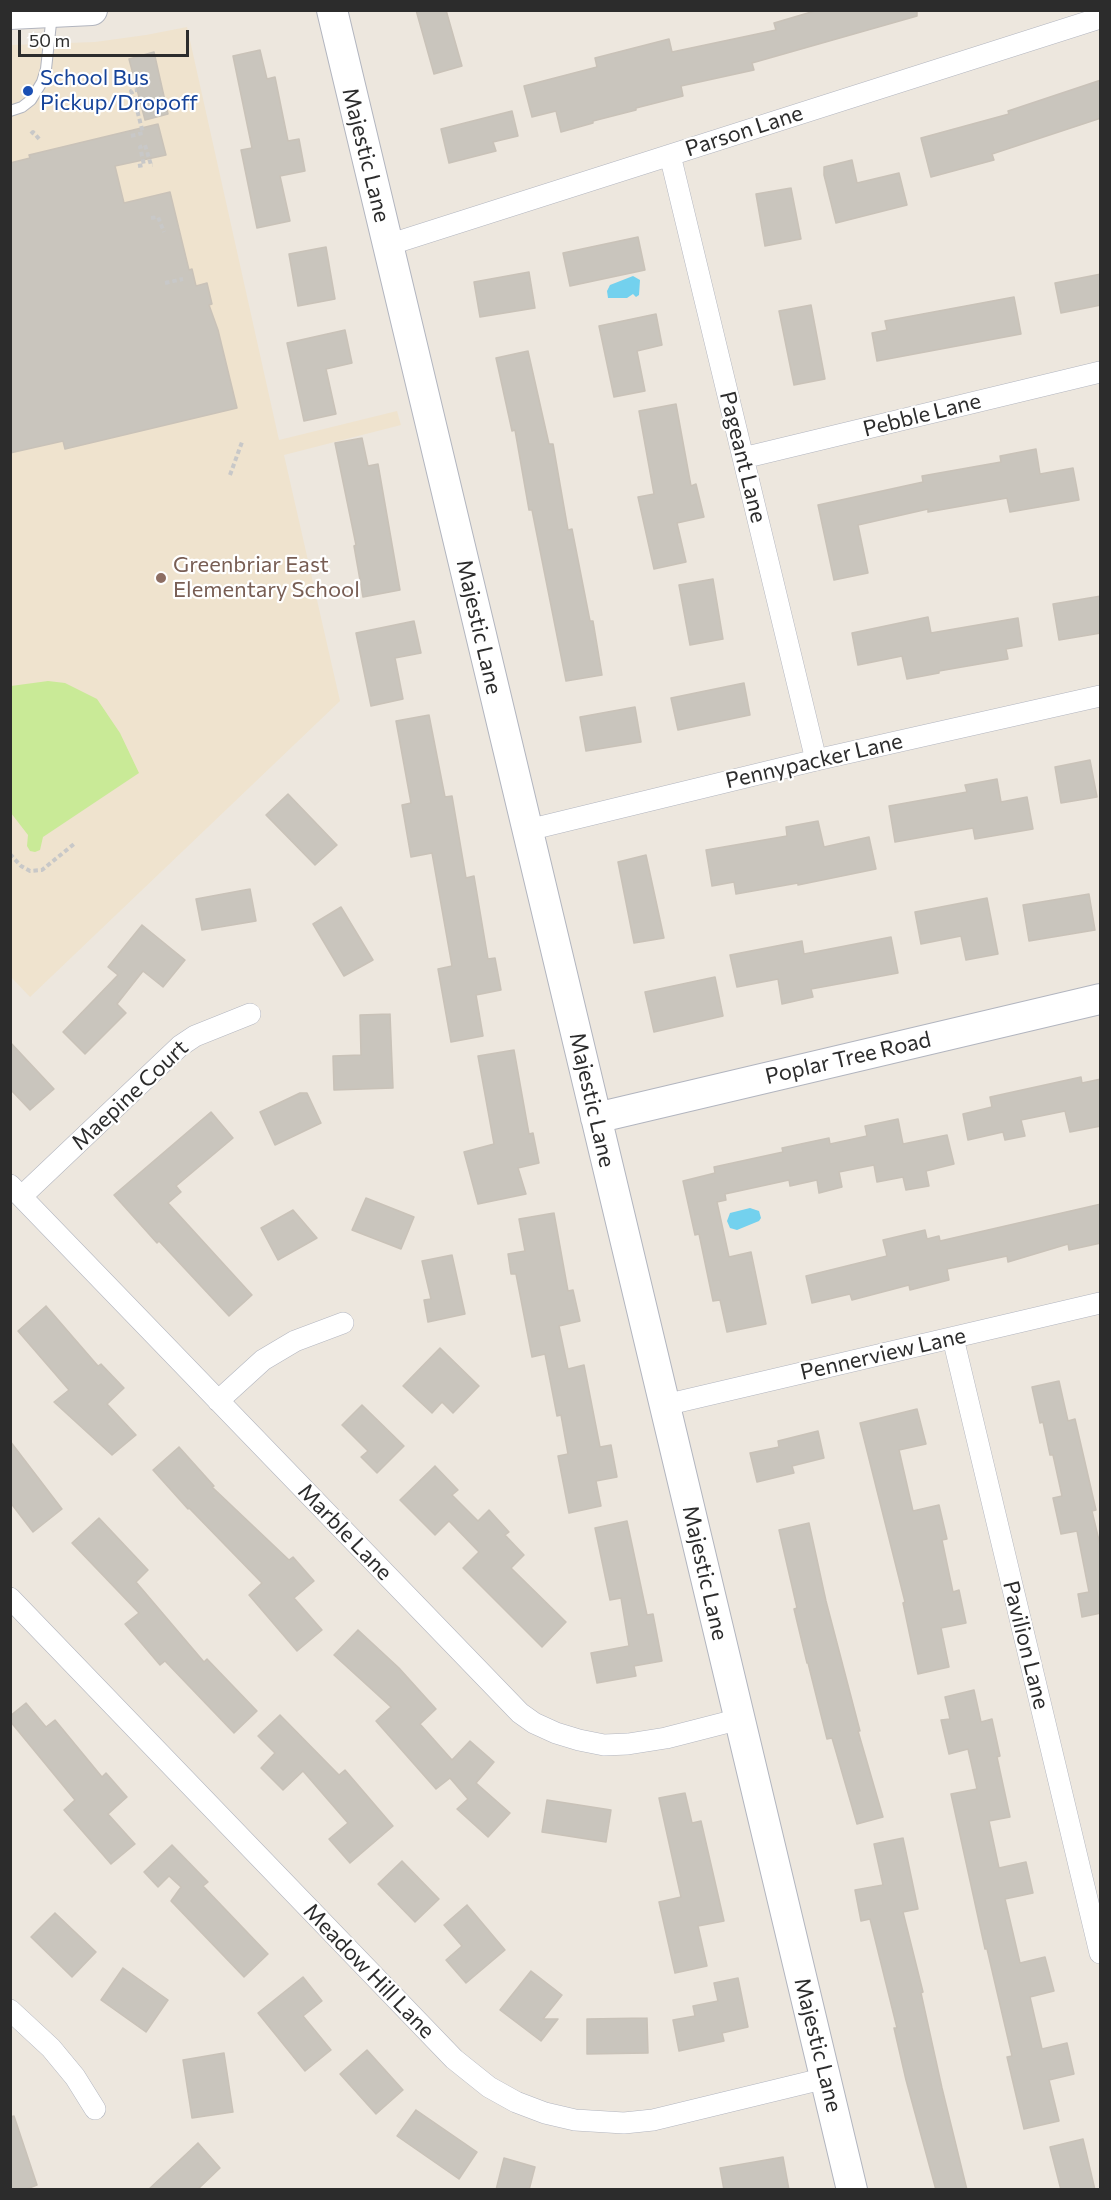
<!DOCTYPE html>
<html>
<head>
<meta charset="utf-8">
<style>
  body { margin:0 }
  #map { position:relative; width:1111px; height:2200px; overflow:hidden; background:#ede7de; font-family:Commissioner,sans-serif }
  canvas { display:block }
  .frame { position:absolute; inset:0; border:12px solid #2c2c2c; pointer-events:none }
  .scale { position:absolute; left:18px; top:30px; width:171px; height:27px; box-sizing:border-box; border:3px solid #2c2c2c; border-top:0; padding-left:8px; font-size:18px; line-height:21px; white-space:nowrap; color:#2c2c2c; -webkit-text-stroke:4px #fff; paint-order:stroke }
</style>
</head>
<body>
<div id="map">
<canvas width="1111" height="2200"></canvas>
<div class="frame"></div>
<div class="scale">50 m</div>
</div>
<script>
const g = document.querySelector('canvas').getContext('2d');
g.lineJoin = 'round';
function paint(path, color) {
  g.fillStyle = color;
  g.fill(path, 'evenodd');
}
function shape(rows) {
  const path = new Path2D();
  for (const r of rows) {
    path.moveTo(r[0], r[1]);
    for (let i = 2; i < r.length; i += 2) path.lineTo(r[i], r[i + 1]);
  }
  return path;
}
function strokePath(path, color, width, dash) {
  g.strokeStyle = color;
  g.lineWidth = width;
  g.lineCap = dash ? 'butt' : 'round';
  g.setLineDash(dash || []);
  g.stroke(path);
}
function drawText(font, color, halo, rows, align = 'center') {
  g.font = font + ' Commissioner,sans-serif';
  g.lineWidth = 4.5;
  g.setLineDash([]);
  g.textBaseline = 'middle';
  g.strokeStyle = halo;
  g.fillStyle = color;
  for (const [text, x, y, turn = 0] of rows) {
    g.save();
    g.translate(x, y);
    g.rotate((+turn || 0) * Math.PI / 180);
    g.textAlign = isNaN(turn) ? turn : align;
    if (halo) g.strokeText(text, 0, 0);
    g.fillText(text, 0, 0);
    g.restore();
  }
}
paint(shape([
  [187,27,279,440,397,411,401,425,284,455,340,701,30,997,11,977,11,45,95,42,146,35]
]), '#efe3ce');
paint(shape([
  [48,681,65,683,97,699,120,733,139,773,43,837,40,850,35,852,30,851,27,846,28,835,11,813,11,686]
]), '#c9ea97');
paint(shape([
  [633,276,640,280,639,295,636,297,633,294,627,298,608,298,607,291,610,285],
  [750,1208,759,1211,761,1218,759,1221,737,1230,730,1228,727,1221,730,1213]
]), '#73d1ee');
const building = shape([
  [416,10,446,10,462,66,434,74,416,10],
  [818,10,917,10,917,16,752,63,754,70,681,86,683,96,636,108,636,110,593,121,593,123,561,132,556,111,532,117,524,86,597,67,595,58,669,39,672,52,776,30,774,23,818,10],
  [260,50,267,79,275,77,288,141,299,139,305,171,280,176,290,221,257,228,241,150,252,148,233,56,260,50],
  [154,52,168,114,145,120,129,59,154,52],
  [1101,80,1101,118,992,154,994,160,931,177,921,138,1009,114,1008,111,1101,80],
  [512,111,518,136,493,142,496,151,449,163,441,129,512,111],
  [158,124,166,155,115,166,124,203,170,192,189,270,192,269,196,286,207,283,212,304,209,305,218,330,237,408,65,449,63,441,10,453,10,163,30,158,29,155,158,124],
  [852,160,857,183,899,173,907,205,836,223,824,175,824,167,852,160],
  [791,188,801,239,765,246,756,194,791,188],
  [638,237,645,270,570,286,563,253,638,237],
  [326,247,335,299,298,306,289,254,326,247],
  [529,272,535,308,480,317,474,282,529,272],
  [1101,274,1101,305,1061,313,1055,283,1101,274],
  [1014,297,1021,334,877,361,872,333,887,330,885,321,1014,297],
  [811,305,825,379,794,385,779,311,811,305],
  [656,314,662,345,637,351,645,391,614,397,599,326,656,314],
  [345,330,352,363,326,369,336,414,304,421,287,343,345,330],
  [528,351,549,444,553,444,568,530,572,529,590,621,593,621,602,675,566,681,532,510,529,510,515,430,512,431,496,358,528,351],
  [676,404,691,486,696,484,704,517,677,523,686,562,654,569,638,497,654,494,639,411,676,404],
  [362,438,368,466,378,464,400,590,363,597,354,546,356,545,335,443,362,438],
  [1036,449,1040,474,1073,468,1079,500,1010,512,1007,498,928,512,928,509,858,525,868,573,834,580,818,505,923,482,922,476,1001,462,1000,456,1036,449],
  [713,579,723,639,690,645,679,585,713,579],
  [1101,596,1101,633,1059,640,1053,604,1101,596],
  [928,617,931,633,1018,618,1022,646,1006,649,1008,659,939,671,939,673,907,679,902,656,858,665,852,633,928,617],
  [414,621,421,653,395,658,403,699,371,706,356,633,414,621],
  [744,683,750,715,678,730,671,698,744,683],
  [635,707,641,742,586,751,580,717,635,707],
  [429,715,445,797,452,796,466,878,474,876,488,959,495,958,501,990,476,995,483,1036,451,1042,438,969,452,966,432,853,411,857,402,805,411,803,396,721,429,715],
  [1090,760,1097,797,1061,803,1055,767,1090,760],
  [997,779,1001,802,1027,797,1033,829,975,839,973,828,895,842,889,806,967,792,965,785,997,779],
  [288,794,337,845,315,865,266,815,288,794],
  [818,821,824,847,869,837,876,869,798,885,798,883,736,894,734,882,712,886,706,850,787,836,786,827,818,821],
  [646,855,664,938,634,943,618,862,646,855],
  [250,889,256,921,202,930,196,899,250,889],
  [1089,894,1095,930,1029,941,1023,905,1089,894],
  [987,898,998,954,966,960,961,936,921,944,915,912,987,898],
  [341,907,373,960,344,976,313,924,341,907],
  [142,925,185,960,163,987,143,971,117,1004,126,1013,85,1054,63,1032,118,975,108,967,142,925],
  [891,937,898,973,811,989,813,997,782,1004,778,979,737,987,730,955,802,941,804,954,891,937],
  [715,977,723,1016,654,1032,645,992,715,977],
  [390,1014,393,1088,334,1090,333,1056,361,1055,360,1015,390,1014],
  [10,1042,54,1089,30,1110,10,1089,10,1042],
  [514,1050,529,1134,533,1133,539,1163,518,1168,526,1194,478,1204,464,1152,494,1144,478,1056,514,1050],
  [1081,1077,1082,1083,1101,1079,1101,1126,1070,1132,1065,1111,1021,1120,1025,1136,1005,1140,1003,1132,968,1140,963,1114,992,1107,990,1097,1081,1077],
  [300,1093,307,1093,321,1123,275,1145,260,1112,300,1093],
  [211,1112,233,1138,176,1186,181,1192,168,1203,252,1295,229,1316,159,1241,157,1243,114,1195,211,1112],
  [898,1119,903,1144,947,1135,954,1164,926,1171,929,1186,906,1190,903,1177,877,1182,874,1165,839,1172,842,1187,819,1193,817,1180,790,1186,789,1180,725,1194,726,1200,717,1202,729,1257,751,1252,766,1324,727,1332,720,1300,713,1301,699,1234,695,1235,683,1181,715,1173,714,1167,783,1152,782,1148,829,1138,830,1144,867,1136,865,1126,898,1119],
  [366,1198,414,1217,401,1249,352,1230,366,1198],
  [1101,1204,1101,1243,1069,1250,1068,1244,1008,1262,1007,1256,947,1269,949,1280,910,1290,909,1285,852,1300,850,1294,812,1303,806,1276,887,1256,883,1240,925,1230,927,1239,939,1236,940,1241,1101,1204],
  [293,1210,317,1238,278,1260,261,1228,293,1210],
  [554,1213,568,1291,573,1290,580,1321,559,1326,568,1369,584,1365,600,1447,611,1445,617,1477,596,1481,601,1506,569,1513,558,1456,568,1454,561,1415,557,1416,545,1354,532,1357,516,1274,511,1274,508,1254,525,1251,519,1219,554,1213],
  [452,1255,465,1314,428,1322,424,1300,431,1299,422,1261,452,1255],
  [46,1306,98,1366,101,1364,124,1388,107,1404,136,1435,112,1455,54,1402,69,1390,18,1331,46,1306],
  [440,1348,479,1386,453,1413,442,1402,432,1413,403,1386,440,1348],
  [1059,1381,1068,1421,1075,1419,1096,1510,1092,1511,1101,1549,1101,1613,1082,1617,1078,1594,1089,1592,1077,1531,1061,1534,1053,1498,1062,1496,1053,1455,1050,1455,1043,1422,1040,1423,1032,1387,1059,1381],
  [362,1405,404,1446,377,1473,361,1457,368,1451,342,1425,362,1405],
  [917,1409,926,1444,899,1450,913,1511,939,1505,947,1539,942,1540,953,1592,959,1590,966,1623,941,1628,949,1667,918,1674,903,1603,905,1602,860,1423,917,1409],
  [818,1431,824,1458,792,1466,794,1473,757,1482,750,1453,779,1447,778,1441,818,1431],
  [10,1441,62,1509,33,1532,10,1502,10,1441],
  [179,1447,214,1486,212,1487,289,1560,293,1557,314,1581,294,1598,322,1630,297,1651,249,1595,262,1583,189,1508,188,1509,153,1470,179,1447],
  [435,1466,458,1490,452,1495,478,1521,489,1510,509,1532,505,1535,524,1555,511,1568,566,1622,542,1647,463,1568,479,1552,449,1521,435,1535,400,1500,435,1466],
  [99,1518,148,1570,136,1582,204,1662,207,1659,257,1711,234,1733,165,1661,160,1665,125,1624,139,1613,72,1543,99,1518],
  [627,1521,647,1615,653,1614,662,1661,634,1666,636,1676,597,1683,591,1653,629,1646,621,1598,610,1600,595,1528,627,1521],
  [809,1523,826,1601,860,1731,858,1731,883,1817,857,1824,832,1738,827,1739,808,1663,807,1663,794,1609,797,1608,779,1530,809,1523],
  [358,1630,399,1668,436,1709,420,1724,452,1760,470,1741,494,1762,476,1783,510,1813,488,1837,457,1809,468,1799,450,1778,436,1789,376,1721,391,1707,334,1655,358,1630],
  [974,1690,981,1722,992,1719,1000,1756,997,1757,1010,1817,989,1821,999,1868,1026,1862,1033,1893,1005,1899,1020,1963,1045,1957,1054,1991,1030,1997,1042,2049,1067,2043,1074,2074,1049,2080,1059,2121,1024,2129,1007,2057,1012,2056,987,1949,985,1949,951,1794,977,1789,968,1749,949,1754,941,1720,950,1719,945,1697,974,1690],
  [26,1703,46,1727,55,1720,102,1777,106,1773,127,1797,108,1814,135,1844,111,1864,64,1810,75,1800,10,1721,10,1716,26,1703],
  [280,1715,339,1775,345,1770,393,1826,350,1863,329,1839,348,1823,303,1771,283,1790,261,1768,275,1753,258,1736,280,1715],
  [685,1793,692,1823,701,1821,724,1921,698,1926,707,1966,675,1973,659,1902,681,1897,659,1798,685,1793],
  [547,1800,611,1810,606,1842,542,1832,547,1800],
  [903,1838,918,1909,903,1912,923,1992,921,1993,942,2088,967,2190,936,2190,906,2080,894,2028,897,2028,870,1919,861,1921,855,1890,883,1885,874,1844,903,1838],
  [172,1845,208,1882,203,1886,268,1954,244,1977,171,1901,181,1887,169,1876,158,1887,144,1872,172,1845],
  [402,1861,439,1899,415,1922,378,1884,402,1861],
  [467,1905,505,1950,466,1983,446,1960,462,1946,444,1925,467,1905],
  [55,1913,96,1952,72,1977,31,1937,55,1913],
  [123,1968,168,2000,146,2032,101,2000,123,1968],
  [531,1971,562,1995,543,2019,558,2019,541,2041,500,2010,531,1971],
  [303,1977,322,2001,303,2016,331,2050,305,2071,258,2013,303,1977],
  [738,1978,748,2027,722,2033,724,2041,679,2051,673,2020,695,2016,693,2006,718,2001,714,1983,738,1978],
  [647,2018,648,2053,587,2054,587,2019,647,2018],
  [367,2050,403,2090,376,2114,340,2074,367,2050],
  [224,2053,233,2112,192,2118,183,2060,224,2053],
  [416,2110,477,2152,459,2179,397,2136,416,2110],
  [14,2116,37,2185,24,2190,10,2190,10,2117,14,2116],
  [1083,2139,1095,2190,1061,2190,1050,2147,1083,2139],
  [198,2143,220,2168,197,2190,148,2190,198,2143],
  [783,2157,789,2190,724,2190,720,2168,783,2157],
  [504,2158,535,2167,529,2190,496,2190,504,2158]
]);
paint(building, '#c9c5bd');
strokePath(building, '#c9c2b8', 1.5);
const lane = shape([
  [10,111,22,107,31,100,42,82,46,69,52,14]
]);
const street = shape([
  [670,155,816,760],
  [388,245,1100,18],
  [743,458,1100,372],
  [528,830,816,760,1100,696],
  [10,1185,520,1713,534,1723,556,1733,579,1740,604,1745,628,1744,666,1738,740,1719],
  [22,1196,180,1046,195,1036,250,1014],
  [953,1338,1100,1953],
  [218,1401,263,1360,295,1341,343,1323],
  [665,1405,1100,1303],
  [10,1598,454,2059,489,2087,516,2102,545,2113,575,2120,624,2123,653,2120,826,2078],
  [10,2010,51,2048,75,2077,95,2109]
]);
const secondary = shape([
  [332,10,852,2190],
  [10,14,92,10],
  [596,1118,1100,999]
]);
strokePath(lane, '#b2b5bf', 12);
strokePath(street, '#b2b5bf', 22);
strokePath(secondary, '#b2b5bf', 32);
strokePath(shape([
  [31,134,33,132,41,141],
  [131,136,143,133,134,98,131,91,137,90],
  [138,166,144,165,140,147,145,145,151,165,153,165],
  [151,218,158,217,164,232],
  [165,283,183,279],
  [230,475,242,442],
  [10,854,21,866,30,871,42,870,74,844]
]), '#c8c8c8', 4, [4.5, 3]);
strokePath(lane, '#fff', 10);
strokePath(street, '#fff', 21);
strokePath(secondary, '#fff', 30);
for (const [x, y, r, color] of [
  [28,91,6,"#1a4fb4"],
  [161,578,6,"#8d6e63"]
]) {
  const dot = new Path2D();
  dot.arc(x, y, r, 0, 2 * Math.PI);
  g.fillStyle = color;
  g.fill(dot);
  strokePath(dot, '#fff', 2);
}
drawText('22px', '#164399', '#fff', [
  ["School Bus",40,78],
  ["Pickup/Dropoff",40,103]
], 'left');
drawText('22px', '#2c2c2c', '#fff', [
  ["Parson Lane",744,131,-18],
  ["Majestic Lane",366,155,76],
  ["Pebble Lane",922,415,-14],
  ["Pageant Lane",743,457,76],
  ["Majestic Lane",479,627,77],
  ["Pennypacker Lane",814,761,-13],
  ["Poplar Tree Road",848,1058,-13],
  ["Maepine Court",130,1095,-43],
  ["Majestic Lane",592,1100,77],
  ["Pennerview Lane",883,1354,-13],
  ["Marble Lane",345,1532,46],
  ["Majestic Lane",705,1573,77],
  ["Pavilion Lane",1026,1645,76],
  ["Meadow Hill Lane",369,1971,46],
  ["Majestic Lane",818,2045,76]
]);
drawText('22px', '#785e54', '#fff', [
  ["Greenbriar East",173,565],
  ["Elementary School",173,590]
], 'left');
</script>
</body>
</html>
